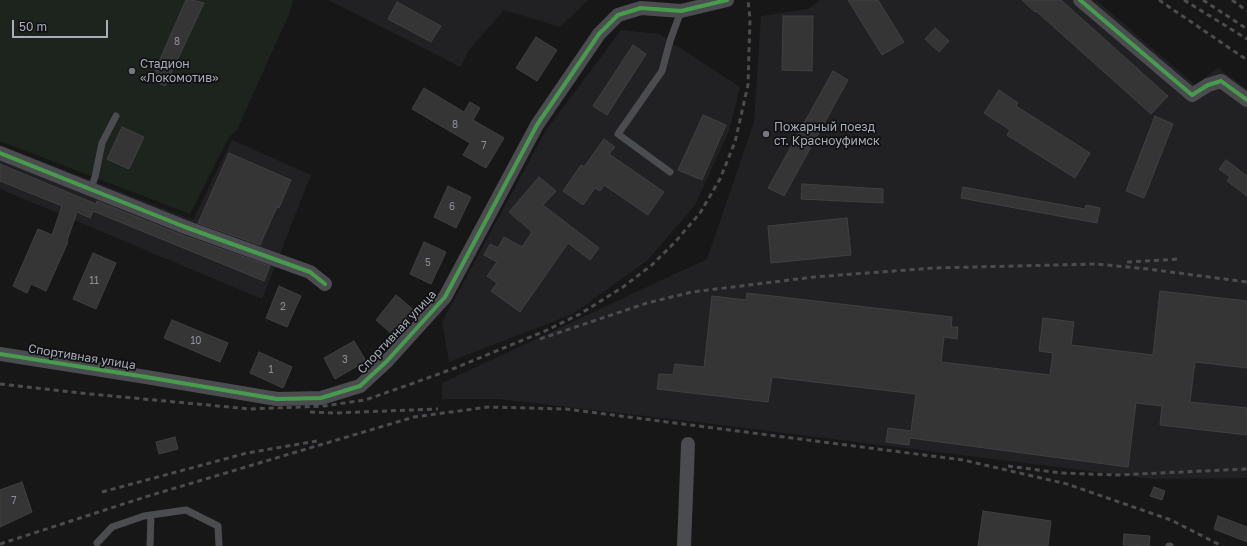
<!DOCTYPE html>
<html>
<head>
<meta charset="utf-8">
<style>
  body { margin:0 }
  #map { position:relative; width:1247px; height:546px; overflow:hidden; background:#171717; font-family:"Golos Text",sans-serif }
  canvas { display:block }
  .scale { position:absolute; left:12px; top:20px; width:96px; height:18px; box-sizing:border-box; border:2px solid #a8adb8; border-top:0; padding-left:5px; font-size:12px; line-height:14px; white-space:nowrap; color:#a8adb8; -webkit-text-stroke:3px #111113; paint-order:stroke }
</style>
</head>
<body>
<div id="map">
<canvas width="1247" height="546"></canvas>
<div class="scale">50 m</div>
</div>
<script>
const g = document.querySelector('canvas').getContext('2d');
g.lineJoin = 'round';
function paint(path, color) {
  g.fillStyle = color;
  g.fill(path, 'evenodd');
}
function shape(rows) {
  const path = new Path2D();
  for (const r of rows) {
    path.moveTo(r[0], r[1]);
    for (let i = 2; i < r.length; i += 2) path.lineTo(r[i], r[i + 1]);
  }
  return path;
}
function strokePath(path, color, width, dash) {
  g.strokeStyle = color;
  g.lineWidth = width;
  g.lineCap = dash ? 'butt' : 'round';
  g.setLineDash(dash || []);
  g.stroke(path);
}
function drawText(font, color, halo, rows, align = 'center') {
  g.font = font + ' "Golos Text",sans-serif';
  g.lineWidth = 3.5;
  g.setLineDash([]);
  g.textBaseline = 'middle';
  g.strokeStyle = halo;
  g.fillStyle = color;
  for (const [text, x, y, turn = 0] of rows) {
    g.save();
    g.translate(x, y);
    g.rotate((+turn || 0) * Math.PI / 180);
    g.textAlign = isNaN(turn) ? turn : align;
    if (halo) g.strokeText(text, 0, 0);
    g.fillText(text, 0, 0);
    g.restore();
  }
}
paint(shape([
  [328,0,588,0,560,27,504,10,468,51,461,67],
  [820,0,1096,0,1195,85,1218,68,1247,89,1247,478,1153,479,697,422,498,399,442,399,442,383,707,259,754,122,761,16,808,9],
  [621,30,659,34,740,87,729,131,695,205,648,260,573,314,449,362,442,322,546,130],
  [232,140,311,175,262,299,0,189,0,145,193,220]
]), '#212123');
paint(shape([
  [0,0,293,0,290,12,237,130,229,137,190,214,0,141]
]), '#1d241e');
const building = shape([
  [186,0,192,0,204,3,165,86,151,80,186,0],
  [848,0,878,0,904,42,882,55,848,0],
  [1022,0,1061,0,1168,96,1151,114,1036,11,1035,12,1022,0],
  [397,2,441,26,431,42,388,19,397,2],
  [783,16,813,16,812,71,782,70,783,16],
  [935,28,949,41,939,52,925,39,935,28],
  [536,37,557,50,537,81,516,68,536,37],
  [633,45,646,54,607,115,593,106,633,45],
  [833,71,848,80,784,196,768,188,833,71],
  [424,88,464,112,470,102,480,108,473,120,504,138,486,168,463,155,470,143,412,109,424,88],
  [999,90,1018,103,1016,106,1090,153,1075,178,1007,135,1010,130,984,113,999,90],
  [703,115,726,125,702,180,678,170,703,115],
  [1155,116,1173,124,1144,198,1126,191,1155,116],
  [122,127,144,137,129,169,107,159,122,127],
  [604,139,615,147,609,154,664,192,648,215,604,185,600,191,595,188,583,205,563,191,581,165,584,167,604,139],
  [229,153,291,180,279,208,277,207,260,245,198,223,229,153],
  [1226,160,1247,176,1247,196,1227,181,1230,177,1219,169,1226,160],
  [0,164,96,204,97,201,182,235,270,266,264,281,93,211,90,218,77,212,67,241,68,242,46,291,31,284,27,293,13,286,38,229,52,235,62,206,0,181,0,164],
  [539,177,556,191,543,205,599,248,590,260,568,243,520,312,491,291,497,283,487,276,497,262,484,255,490,244,498,248,504,237,522,247,532,232,509,212,539,177],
  [802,184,883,189,883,203,801,199,802,184],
  [448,186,471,197,456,228,434,217,448,186],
  [963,187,1085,209,1086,205,1100,208,1097,223,961,198,963,187],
  [847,218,851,255,771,263,768,226,847,218],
  [424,242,446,252,431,284,410,274,424,242],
  [93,253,116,263,96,309,73,299,93,253],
  [279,286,301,296,287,327,266,318,279,286],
  [1160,291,1247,301,1247,368,1195,362,1190,402,1247,408,1247,435,1160,425,1162,406,1136,403,1128,467,910,438,909,445,886,442,888,428,911,431,916,394,772,377,768,402,657,389,659,374,673,375,675,364,704,367,712,296,746,300,747,293,952,317,951,327,958,327,957,339,944,337,941,362,1050,375,1053,353,1039,351,1043,318,1074,322,1071,345,1153,355,1160,291],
  [396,295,415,311,394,336,376,320,396,295],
  [172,320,228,343,220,362,164,338,172,320],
  [354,341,366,361,335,379,324,358,354,341],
  [259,352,292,367,283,388,250,373,259,352],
  [175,437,178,449,159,454,156,442,175,437],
  [22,482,32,512,0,527,0,490,22,482],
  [1154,487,1165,491,1162,500,1150,496,1154,487],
  [983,511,1051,521,1048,546,978,546,983,511],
  [1218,516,1247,527,1247,542,1214,529,1218,516],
  [1124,534,1150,536,1149,546,1123,545,1124,534]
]);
paint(building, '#353536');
strokePath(building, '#3f4043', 1);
strokePath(shape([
  [670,172,618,134,662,71,670,41,681,11],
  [91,188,95,177,102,143,116,116],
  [97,543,112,527,144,516,186,510,218,526,219,546],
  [150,546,151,515],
  [1169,546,1170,546]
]), '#4b4c50', 7);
strokePath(shape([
  [1080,0,1192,95,1208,85,1221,81,1247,100],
  [0,153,185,227,310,272,325,284],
  [0,354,146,377,277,399,321,398,360,386,387,361,445,297,537,125,599,34,618,15,641,8,681,11,727,0],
  [684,546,688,444]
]), '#4b4c50', 14);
strokePath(shape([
  [1159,0,1247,60],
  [1184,0,1247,39],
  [1203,0,1247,29],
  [1232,0,1247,11],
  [1127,262,1179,259],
  [540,339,647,303,692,292,814,277,934,268,1097,264,1148,269,1247,282],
  [0,384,80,393,250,409,324,406,365,400,411,384,455,368,545,331,580,314,623,287,653,264,676,241,700,213,720,179,735,142,748,85,750,19,748,0],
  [310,412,334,413,438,409],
  [1008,466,1061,473,1117,475,1247,469],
  [102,492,247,453,317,441],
  [0,544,145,497,414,417,488,407,566,409,963,460,1067,484,1171,520,1222,546]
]), '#4b4c4f', 3, [5, 4]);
strokePath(shape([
  [1080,0,1192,95,1208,85,1221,81,1247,100],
  [0,153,185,227,310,272,325,284],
  [0,354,146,377,277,399,321,398,360,386,387,361,445,297,537,125,599,34,618,15,641,8,681,11,727,0]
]), '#469c4c', 4);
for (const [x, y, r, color] of [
  [132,71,4,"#757880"],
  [766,134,4,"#757880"]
]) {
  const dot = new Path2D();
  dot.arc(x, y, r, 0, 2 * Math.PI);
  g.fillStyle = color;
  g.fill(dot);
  strokePath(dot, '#111113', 1.5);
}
drawText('10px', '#8b8f98', null, [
  ["8",177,42],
  ["8",455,125],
  ["7",484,146],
  ["6",452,207],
  ["5",428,263],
  ["11",94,281],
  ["2",283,307],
  ["10",196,341],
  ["3",345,360],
  ["1",271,370],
  ["7",14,501]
]);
drawText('12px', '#a8adb8', '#111113', [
  ["Стадион",140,64],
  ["«Локомотив»",140,78],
  ["Пожарный поезд",774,127],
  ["ст. Красноуфимск",774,141]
], 'left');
drawText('12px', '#a8adb8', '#111113', [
  ["Спортивная улица",397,332,-47],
  ["Спортивная улица",82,357,9]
]);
</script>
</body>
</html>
